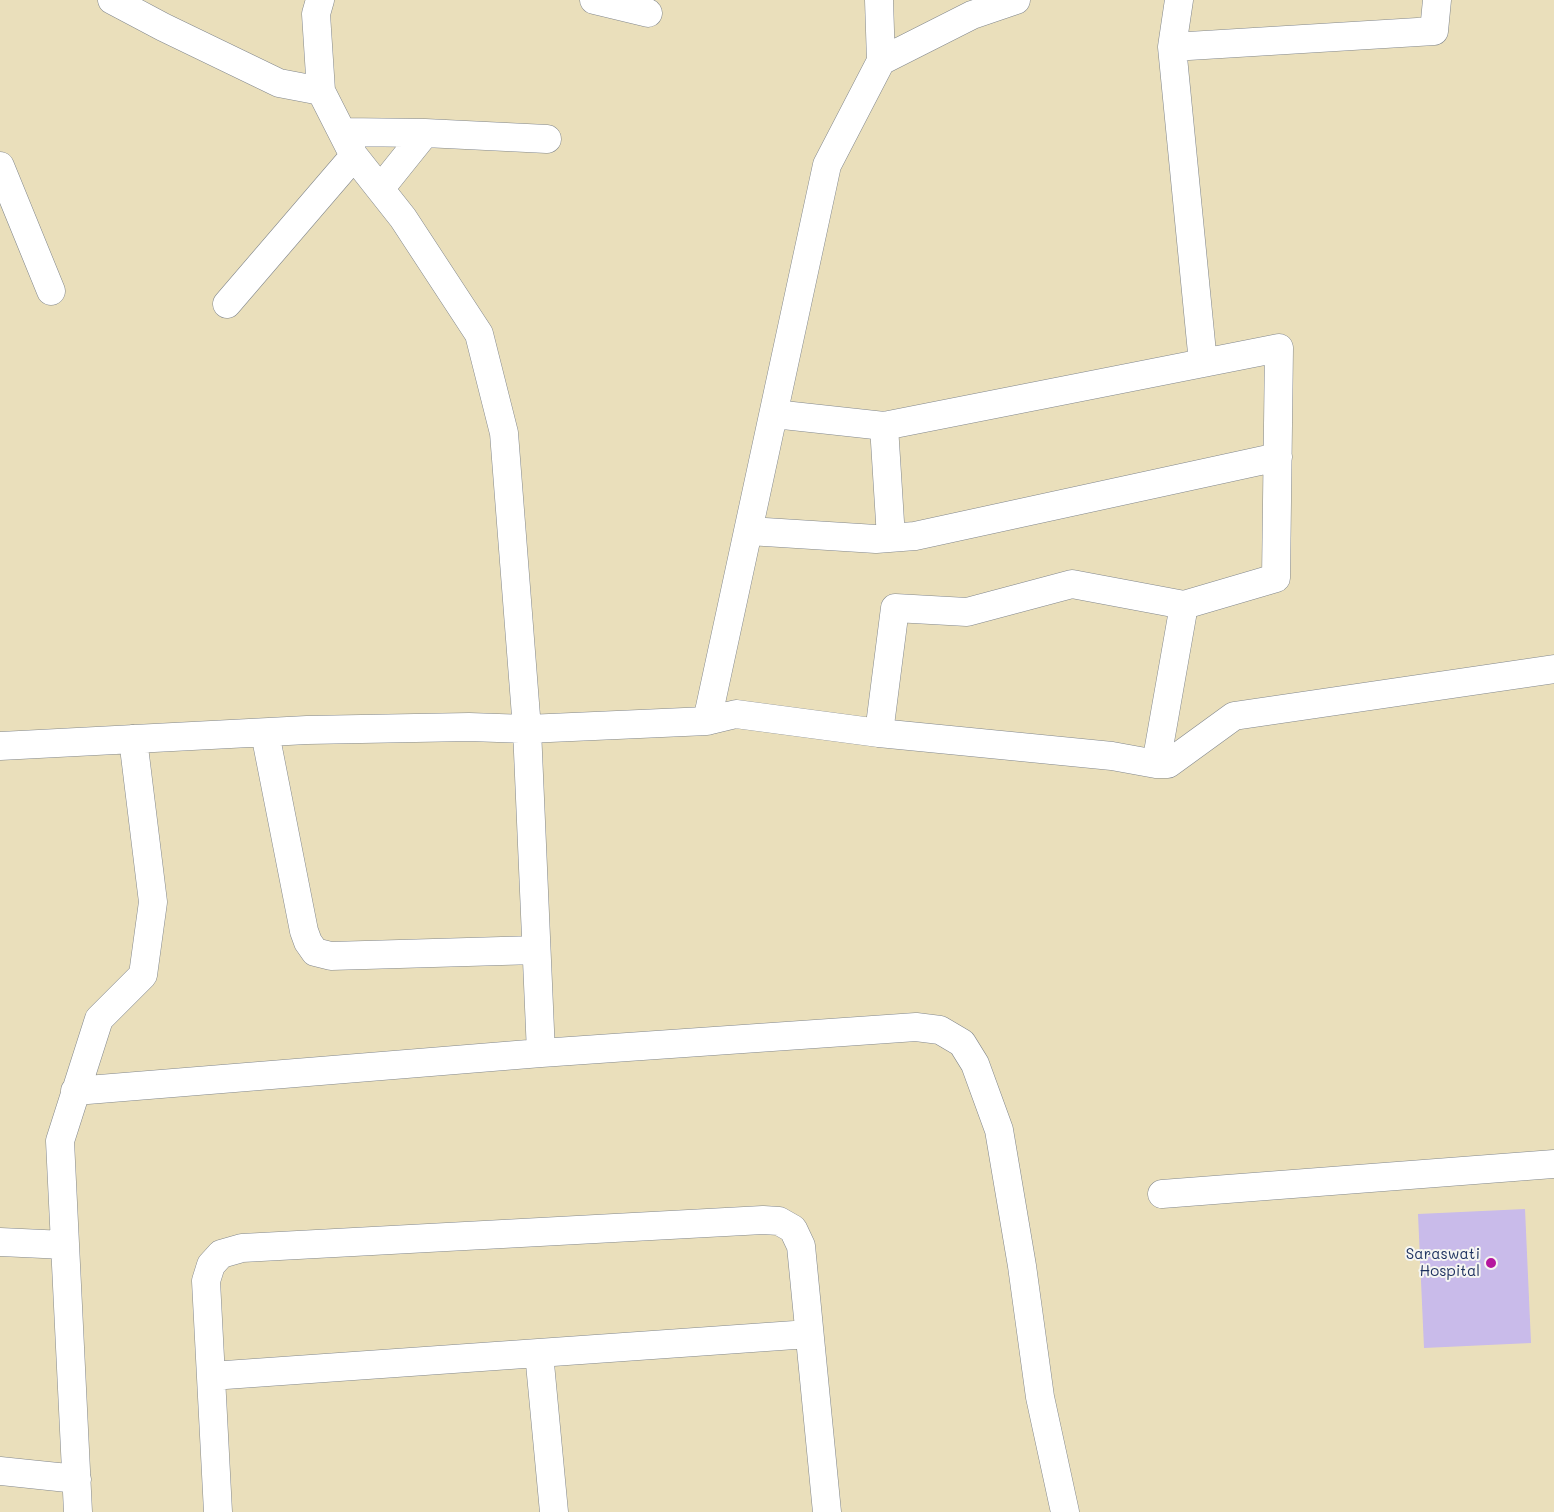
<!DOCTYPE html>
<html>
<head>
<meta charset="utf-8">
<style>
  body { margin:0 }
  canvas { display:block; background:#eadfbb }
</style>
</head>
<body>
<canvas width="1554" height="1512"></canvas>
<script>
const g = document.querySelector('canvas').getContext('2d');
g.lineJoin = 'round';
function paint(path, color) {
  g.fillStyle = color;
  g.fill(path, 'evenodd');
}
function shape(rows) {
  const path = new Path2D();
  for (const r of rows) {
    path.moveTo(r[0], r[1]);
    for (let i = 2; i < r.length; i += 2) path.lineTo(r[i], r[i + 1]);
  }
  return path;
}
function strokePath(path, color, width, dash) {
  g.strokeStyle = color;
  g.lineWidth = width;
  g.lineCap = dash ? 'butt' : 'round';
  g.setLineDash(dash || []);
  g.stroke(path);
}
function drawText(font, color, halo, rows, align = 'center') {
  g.font = font + ' Mali,sans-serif';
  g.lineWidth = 4;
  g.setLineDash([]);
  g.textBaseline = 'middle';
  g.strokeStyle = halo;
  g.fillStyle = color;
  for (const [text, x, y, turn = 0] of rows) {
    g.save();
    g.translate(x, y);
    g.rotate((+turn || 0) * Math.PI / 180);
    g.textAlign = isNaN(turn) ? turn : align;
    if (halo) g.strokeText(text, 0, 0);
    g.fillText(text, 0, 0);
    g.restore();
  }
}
paint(shape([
  [1525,1209,1531,1343,1424,1348,1418,1214]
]), '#c9bbea');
const minor = shape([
  [112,0,163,27,279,83,321,91],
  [320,0,316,14,321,91,354,156,403,218,479,334,504,433,527,729,541,1053],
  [594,0,648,13],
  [879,0,881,61],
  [1179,0,1172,47,1203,363],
  [1172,47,1434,31,1437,0],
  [342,132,425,133,547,139],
  [0,166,51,291],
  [380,189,425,133],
  [227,304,354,156],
  [774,414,884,426,1279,348,1276,578,1184,605,1156,764],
  [884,426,891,538],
  [749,531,876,539,915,536,1278,457],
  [707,721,827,165,881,61,972,15,1016,0],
  [265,733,304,931,308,942,315,952,331,956,536,950],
  [879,733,895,608,967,612,1072,584,1184,605],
  [0,746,307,730,469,727,527,729,707,721,736,714,879,733,1112,756,1156,764,1168,764,1234,716,1554,669],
  [75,1091,541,1053,916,1027,940,1030,962,1043,975,1064,999,1130,1022,1266,1040,1397,1065,1512],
  [1162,1194,1554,1164],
  [0,1242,65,1245],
  [539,1353,554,1512],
  [211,1376,809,1334],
  [0,1471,77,1479],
  [78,1512,60,1141,99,1019,143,975,153,902,133,739],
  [218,1512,206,1281,211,1265,221,1254,242,1248,763,1220,779,1221,793,1229,801,1246,827,1512]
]);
strokePath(minor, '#82878c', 29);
strokePath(minor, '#fff', 28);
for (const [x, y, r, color] of [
  [1491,1263,6,"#b5179e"]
]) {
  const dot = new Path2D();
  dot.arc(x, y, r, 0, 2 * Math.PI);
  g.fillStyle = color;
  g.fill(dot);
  strokePath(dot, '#f6f6f2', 2);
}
drawText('15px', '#1b2f5e', '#f6f6f2', [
  ["Saraswati",1480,1254],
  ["Hospital",1480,1271]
], 'right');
</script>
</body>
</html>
